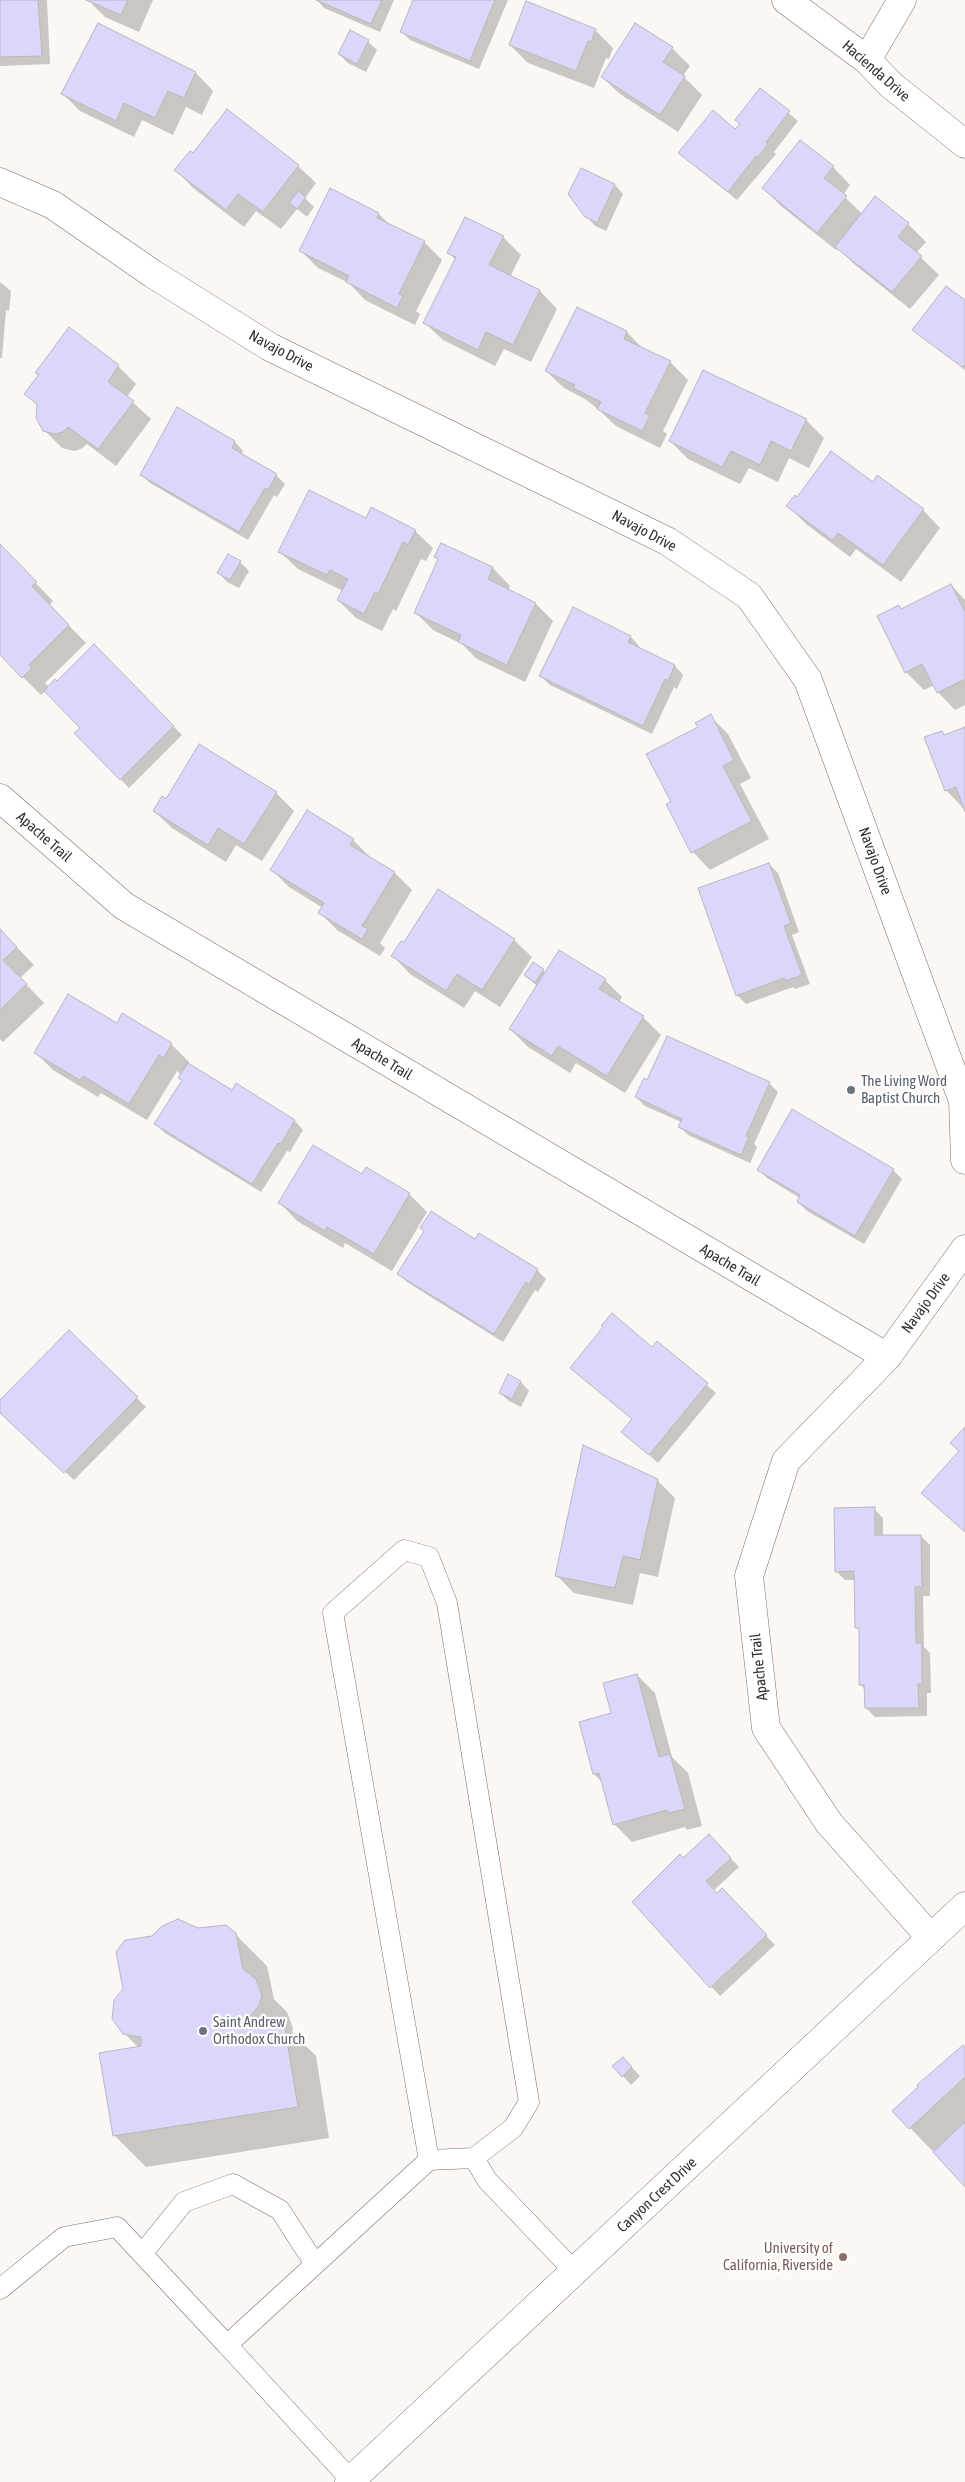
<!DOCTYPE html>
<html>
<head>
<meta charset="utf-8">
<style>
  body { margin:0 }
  canvas { display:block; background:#fcf7f4 }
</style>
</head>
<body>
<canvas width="965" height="2482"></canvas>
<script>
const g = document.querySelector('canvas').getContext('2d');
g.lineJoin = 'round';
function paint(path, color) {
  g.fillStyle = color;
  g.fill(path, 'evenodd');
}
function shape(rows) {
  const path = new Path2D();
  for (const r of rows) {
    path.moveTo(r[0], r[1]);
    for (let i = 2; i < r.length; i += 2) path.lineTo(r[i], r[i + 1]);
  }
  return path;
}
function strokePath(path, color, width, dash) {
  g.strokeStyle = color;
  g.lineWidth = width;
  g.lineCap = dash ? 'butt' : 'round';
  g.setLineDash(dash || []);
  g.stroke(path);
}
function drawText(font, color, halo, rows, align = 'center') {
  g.font = font + ' "Asap Condensed",sans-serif';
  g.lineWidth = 4.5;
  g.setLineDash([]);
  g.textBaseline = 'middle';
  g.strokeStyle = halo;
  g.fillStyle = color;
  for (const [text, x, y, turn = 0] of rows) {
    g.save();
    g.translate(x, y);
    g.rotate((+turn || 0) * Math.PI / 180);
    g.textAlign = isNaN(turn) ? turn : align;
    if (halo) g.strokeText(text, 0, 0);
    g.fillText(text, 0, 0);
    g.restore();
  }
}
paint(shape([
  [0,0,47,0,50,64,0,66],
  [88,0,153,0,139,32,105,17],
  [317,0,394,0,380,32,324,8],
  [414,0,508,0,479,69,410,40,401,31],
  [99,25,196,73,213,91,202,115,186,107,173,135,142,120,134,137,80,111,63,94],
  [595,30,613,48,609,59,606,58,594,88,528,63,510,45],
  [350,32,368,42,377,50,366,72,348,63,339,54],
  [672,48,690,66,683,76,702,95,678,132,620,94,602,77],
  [761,90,798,121,774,152,776,154,737,200,689,161,735,130],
  [298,166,316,183,305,198,314,207,307,217,297,209,281,229,256,211,244,227,193,188,176,170],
  [833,167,850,185,843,195,862,214,908,224,926,242,916,253,939,275,910,309,854,264,838,248,836,250,781,206,763,188],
  [581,169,615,185,623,194,606,231,595,226,586,216],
  [331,190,379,214,391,226,424,242,442,260,416,311,420,314,415,325,365,300,349,283,318,268,301,251],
  [503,237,521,255,510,277,540,291,557,309,531,362,504,349,495,366,443,340,425,323,456,260,448,253],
  [0,282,11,291,9,311,6,310,2,358,0,358],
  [965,302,965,370,914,330],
  [577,308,627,332,644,350,670,362,688,380,663,431,667,434,660,448,616,426,598,409,585,399,564,388,546,371],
  [69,329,118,366,136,384,127,397,151,419,116,466,87,444,81,449,74,451,62,448,44,430,38,406,26,394,40,375,37,372],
  [806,420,824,438,809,468,789,458,778,482,749,468,740,484,688,459,670,441],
  [235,442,243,451,241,455,276,475,285,484,277,497,274,495,248,540,150,483,142,475],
  [873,483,923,510,940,528,901,582,856,549,850,557,806,524,788,506,797,499],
  [366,519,415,531,433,548,426,561,421,559,396,611,393,609,382,631,356,618,338,600,343,591,298,569,280,552],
  [442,544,493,568,510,586,508,590,536,604,553,621,525,682,477,659,462,644,433,630,415,612,439,561,435,557],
  [0,546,53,601,49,605,86,643,45,683,49,687,57,683,94,646,182,735,129,788,76,733,81,728,45,691,41,695,0,654],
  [240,562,249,571,239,588,227,582,219,573],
  [951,585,965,600,965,705,955,710,938,692,934,685,924,690,906,672,898,606,902,610],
  [631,637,639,646,638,649,675,666,683,675,677,689,674,687,652,734,550,685,541,676],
  [710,716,728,734,751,778,740,784,769,839,710,870,693,852,668,805,673,802,699,728],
  [965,729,965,808,963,808,946,790,941,732,945,736],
  [276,793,294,811,262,861,236,845,226,862,172,828,154,811,166,800],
  [353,840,371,858,395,873,412,890,380,943,385,948,380,956,337,930,320,913,323,908,289,887,272,870],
  [769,864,778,873,799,932,792,935,810,984,795,989,793,987,746,1004,737,995],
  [0,930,34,965,20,978,44,1003,3,1042,0,1039],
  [514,940,532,957,500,1007,475,991,464,1008,410,974,393,956],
  [533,963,546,973,605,980,622,997,619,1002,643,1017,661,1035,625,1093,576,1063,570,1073,528,1047,510,1029,537,986,525,975],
  [117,1025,171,1044,189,1062,188,1064,233,1091,237,1085,295,1121,303,1130,290,1152,287,1151,261,1192,165,1133,156,1124,183,1081,182,1075,177,1071,147,1120,101,1093,98,1097,53,1070,35,1052],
  [648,1082,769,1083,778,1092,754,1144,757,1147,750,1163,688,1135,680,1127,681,1122,645,1106,636,1097],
  [793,1111,893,1170,902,1179,864,1244,807,1211,798,1202,800,1198,767,1178,759,1170],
  [366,1169,409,1194,427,1212,392,1271,345,1243,343,1248,297,1221,280,1203,362,1175],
  [480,1235,537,1270,546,1279,538,1292,535,1290,503,1342,407,1282,399,1274,476,1241],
  [69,1331,146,1407,74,1480,0,1412,0,1402],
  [657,1342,716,1393,658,1463,632,1440,633,1420,581,1376,652,1349],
  [509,1376,521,1382,529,1391,521,1407,509,1401,500,1393],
  [657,1480,675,1498,658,1577,640,1573,633,1605,574,1593,556,1575],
  [874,1509,883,1518,883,1537,921,1536,930,1545,930,1596,923,1596,924,1647,930,1653,931,1693,927,1693,927,1716,875,1717,866,1708,866,1690,860,1684,860,1631,857,1627,856,1580,845,1580,836,1571],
  [637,1675,655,1693,672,1757,688,1773,702,1826,687,1830,685,1827,632,1842,614,1824,603,1783,594,1774,612,1714],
  [717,1844,739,1867,713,1891,717,1895,731,1899,775,1945,720,1996,634,1903,683,1859],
  [198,1929,235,1934,267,1966,274,1999,287,2012,293,2028,292,2032,316,2056,329,2138,146,2167,114,2135,138,2047,124,2033],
  [965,2049,965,2185,894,2111],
  [623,2058,640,2076,631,2085,614,2066]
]), '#0003');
const building = shape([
  [0,0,38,0,42,56,0,57,0,0],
  [86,0,128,0,121,15,86,0],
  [316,0,382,0,371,24,316,0],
  [413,0,495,0,470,61,400,32,413,0],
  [526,1,596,29,591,42,588,41,576,71,509,45,526,1],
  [98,23,196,72,184,98,168,91,155,118,124,103,116,121,61,94,98,23],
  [635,23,673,47,663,62,685,76,660,115,601,77,635,23],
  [350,30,369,40,357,64,338,54,350,30],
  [760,88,790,111,766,142,768,144,758,157,756,156,728,192,678,153,713,110,735,129,740,124,735,120,760,88],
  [227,109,299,165,263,212,238,194,226,210,174,170,190,151,193,153,227,109],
  [800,140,834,166,824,178,847,196,817,233,762,188,800,140],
  [581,168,615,184,597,223,585,217,568,194,581,168],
  [330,188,379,213,377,218,425,241,399,294,403,296,397,308,346,282,349,276,299,251,330,188],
  [298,191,306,197,297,209,289,203,298,191],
  [875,196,909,223,898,237,922,256,892,292,835,247,875,196],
  [465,217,504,236,489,265,540,290,513,345,486,332,478,350,423,323,456,257,447,253,465,217],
  [946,286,965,300,965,364,962,367,912,330,946,286],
  [577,307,627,331,624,339,671,361,645,413,650,416,642,431,597,409,601,402,573,388,575,385,545,371,577,307],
  [69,327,119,365,108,382,134,401,98,449,68,427,63,432,55,434,43,431,36,418,37,404,24,394,39,374,35,373,69,327],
  [703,370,807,419,791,451,771,441,760,465,731,451,722,467,669,441,703,370],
  [177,407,235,441,232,448,277,474,268,490,265,488,239,532,140,475,177,407],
  [831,451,873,482,877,475,924,509,883,565,838,533,832,540,786,506,795,495,797,497,831,451],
  [309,490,366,518,371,507,416,530,408,545,403,542,378,594,375,592,364,614,337,600,348,579,330,570,327,575,278,552,309,490],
  [441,543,493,567,488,579,536,603,507,665,458,642,461,635,414,613,438,559,434,557,441,543],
  [0,544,37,582,32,586,69,625,29,665,32,668,22,678,0,655,0,544],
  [228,554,241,561,230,580,217,573,228,554],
  [951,584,965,612,965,679,937,693,922,664,905,673,877,616,899,605,901,609,951,584],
  [573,607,631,636,628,642,675,665,668,681,665,679,643,726,539,676,573,607],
  [94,644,174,726,120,780,74,733,80,728,44,691,55,679,57,681,94,644],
  [711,714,734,760,723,766,752,821,691,853,666,804,671,802,646,754,698,727,695,723,711,714],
  [965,727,965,812,956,787,945,791,924,737,942,731,944,735,965,727],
  [199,744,277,792,244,844,218,828,208,845,153,811,162,796,166,799,199,744],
  [307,810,354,839,350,845,395,872,362,926,368,929,362,939,318,913,324,903,270,870,307,810],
  [769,863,791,923,784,926,802,975,785,981,784,978,736,996,698,888,769,863],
  [438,889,515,939,482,990,457,974,446,991,391,956,401,941,404,942,438,889],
  [0,929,17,947,3,960,27,984,0,1010,0,929],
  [559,950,606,979,599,989,644,1016,607,1076,558,1046,552,1056,509,1029,559,950],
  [533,962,544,969,535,983,524,975,533,962],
  [68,994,117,1023,122,1013,172,1043,164,1058,159,1055,129,1104,83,1076,80,1080,34,1053,68,994],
  [667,1036,770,1082,746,1136,749,1137,741,1155,678,1127,682,1119,635,1097,644,1078,647,1080,667,1036],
  [188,1063,232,1090,236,1083,295,1120,281,1144,278,1143,252,1184,154,1124,182,1080,178,1078,188,1063],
  [792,1109,894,1169,855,1236,797,1202,800,1195,757,1170,792,1109],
  [313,1145,362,1174,366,1167,410,1193,374,1254,327,1227,325,1231,278,1203,313,1145],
  [431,1211,475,1239,479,1233,538,1269,529,1285,526,1282,494,1334,397,1274,424,1231,420,1228,431,1211],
  [612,1313,652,1347,657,1341,708,1383,649,1455,621,1432,632,1419,570,1368,603,1327,601,1326,612,1313],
  [69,1330,138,1397,64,1473,0,1413,0,1400,69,1330],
  [508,1374,521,1381,512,1399,499,1393,508,1374],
  [965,1427,965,1532,921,1493,959,1451,950,1443,965,1427],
  [583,1445,658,1479,640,1560,623,1556,615,1588,555,1576,583,1445],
  [875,1507,875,1535,921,1535,922,1587,915,1587,916,1643,922,1643,922,1684,918,1684,919,1708,865,1708,864,1685,859,1685,859,1628,855,1628,854,1571,835,1572,834,1508,875,1507],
  [637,1674,659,1757,670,1754,685,1809,669,1813,667,1810,613,1825,599,1773,593,1774,579,1722,611,1713,603,1683,637,1674],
  [709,1834,731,1858,706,1881,717,1893,722,1888,767,1935,710,1988,632,1902,680,1854,683,1858,709,1834],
  [178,1919,198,1928,226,1925,236,1933,243,1969,256,1979,262,1995,259,2006,246,2020,247,2027,284,2022,298,2107,113,2136,99,2053,141,2046,141,2037,123,2034,112,2019,114,2000,123,1989,116,1952,125,1940,152,1936,162,1926,178,1919],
  [963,2045,965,2048,965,2077,909,2129,892,2111,918,2087,917,2085,963,2045],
  [623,2057,632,2067,622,2077,612,2066,623,2057],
  [965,2122,965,2187,933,2152,965,2122]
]);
paint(building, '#dbd7fb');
strokePath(building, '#b8b7bc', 1);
const lane = shape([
  [474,2158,429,2160,333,1613,404,1550,429,1557,447,1603,529,2102,513,2128,474,2158,487,2180,575,2272],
  [142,2254,184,2202,233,2184,280,2210,315,2264],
  [0,2289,64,2237,117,2227,227,2345],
  [351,2480,227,2345,429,2160]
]);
const street = shape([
  [786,0,867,60,891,85,965,144],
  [867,60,902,0],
  [0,182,53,205,153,274,270,347,667,541,749,596,808,680,963,1101,965,1160],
  [0,798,124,906,887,1357,786,1461,749,1576,766,1728,829,1823,931,1938],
  [887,1357,965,1249]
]);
const secondary = shape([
  [349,2482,965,1906]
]);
strokePath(lane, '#76716f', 21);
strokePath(street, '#76716f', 29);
strokePath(secondary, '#76716f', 29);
strokePath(lane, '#fff', 20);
strokePath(street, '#fff', 28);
strokePath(secondary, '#fff', 28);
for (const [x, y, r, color] of [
  [851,1090,5,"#6b7280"],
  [203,2031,5,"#6b7280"],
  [843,2257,5,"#8d6e63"]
]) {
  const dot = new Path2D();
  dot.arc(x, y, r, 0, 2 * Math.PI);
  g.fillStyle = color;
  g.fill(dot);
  strokePath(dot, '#fff', 2);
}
drawText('15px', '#343231', '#fff', [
  ["Hacienda Drive",876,71,41],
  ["Navajo Drive",281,351,28],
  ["Navajo Drive",644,531,28],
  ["Apache Trail",44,837,41],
  ["Navajo Drive",875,861,70],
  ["Apache Trail",382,1059,31],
  ["Apache Trail",730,1265,31],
  ["Navajo Drive",926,1303,-54],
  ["Apache Trail",759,1667,-96],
  ["Canyon Crest Drive",657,2195,-43]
]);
drawText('15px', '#5b616d', '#fff', [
  ["The Living Word",861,1081],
  ["Baptist Church",861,1098],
  ["Saint Andrew",213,2022],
  ["Orthodox Church",213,2039]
], 'left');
drawText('15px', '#785e54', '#fff', [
  ["University of",833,2248],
  ["California, Riverside",833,2265]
], 'right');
</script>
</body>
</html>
